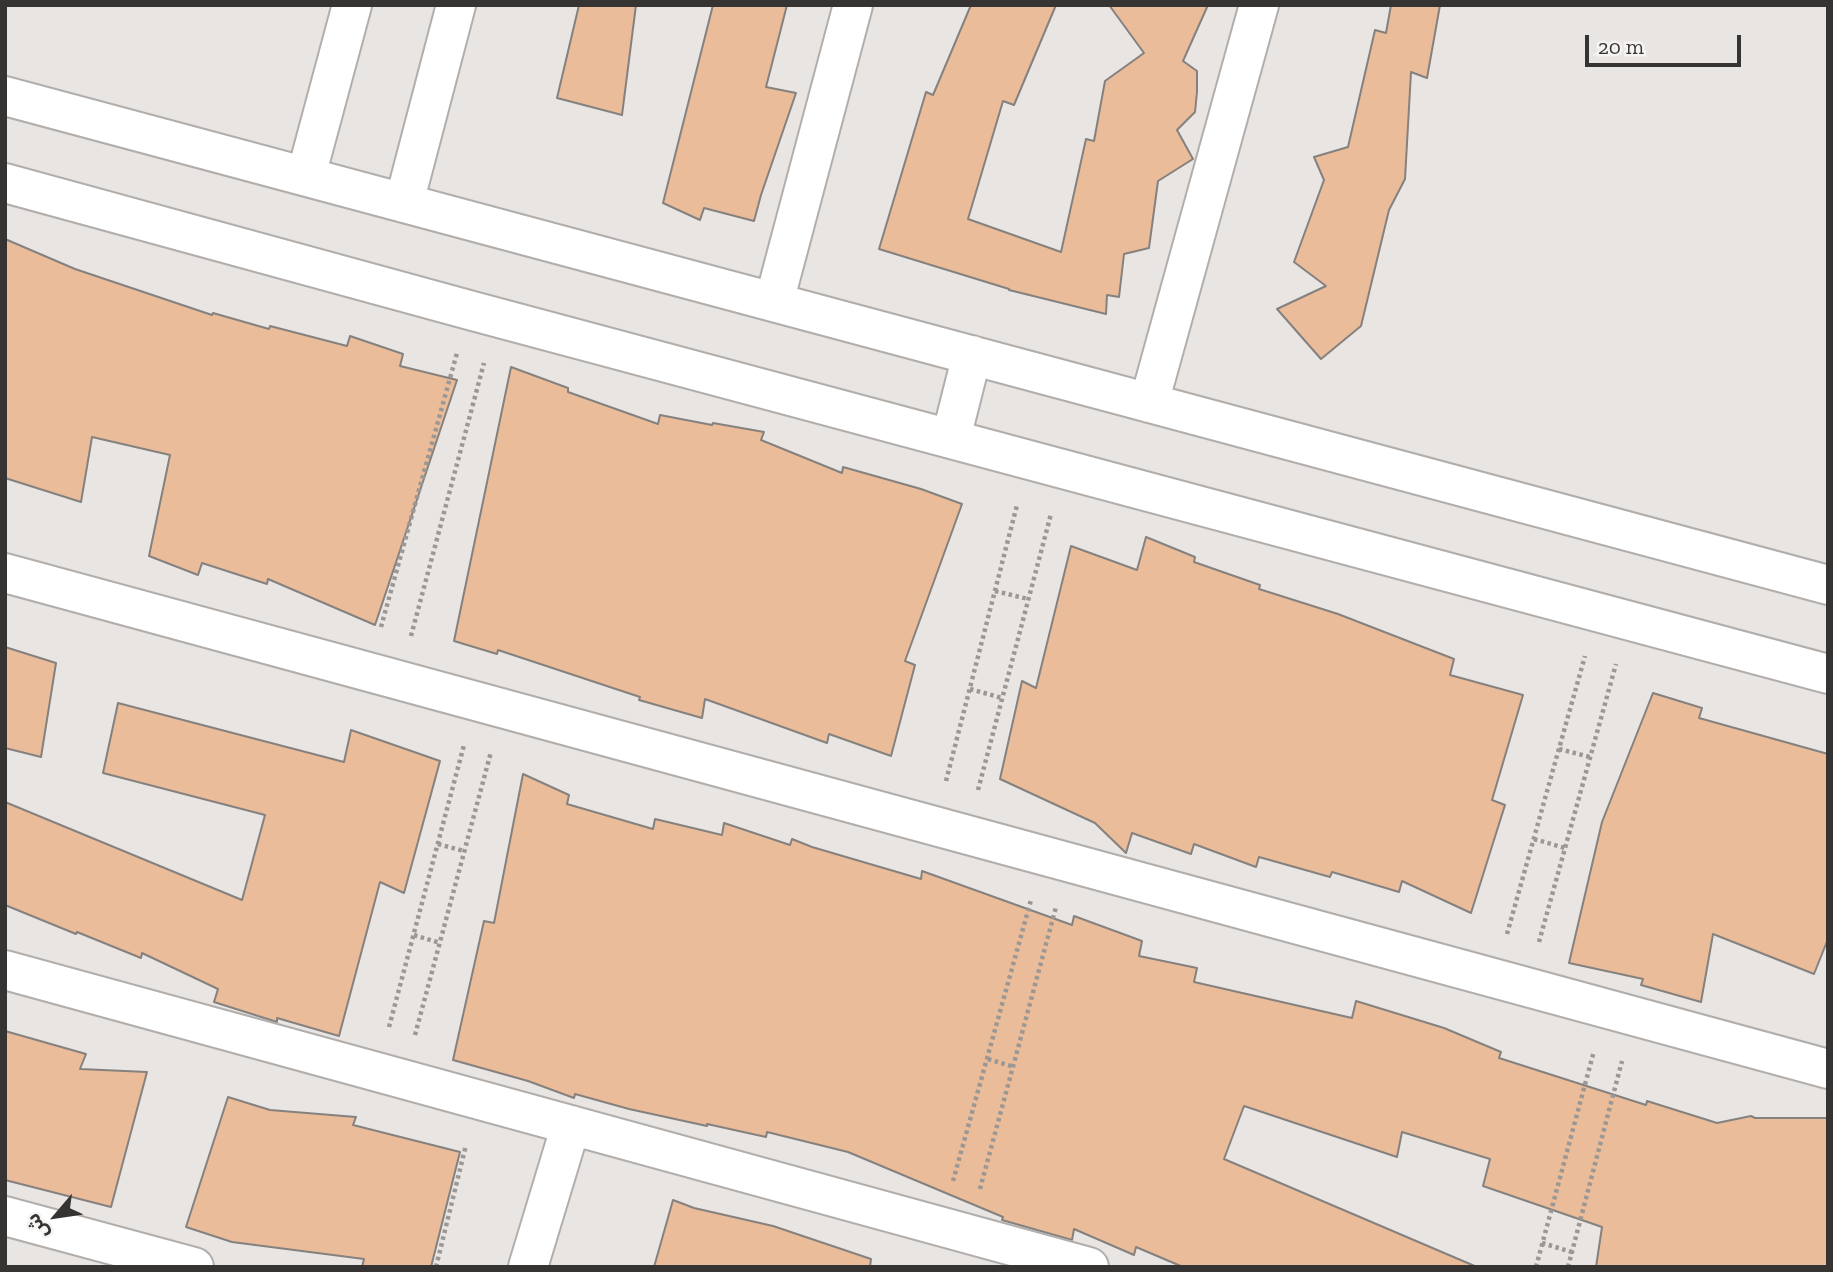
<!DOCTYPE html>
<html>
<head>
<meta charset="utf-8">
<style>
  body { margin:0 }
  #map { position:relative; width:1833px; height:1272px; overflow:hidden; background:#e9e5e3; font-family:"Zilla Slab","Noto Sans Arabic",serif }
  canvas { display:block }
  .frame { position:absolute; inset:0; border:7px solid #363433; pointer-events:none }
  .north { position:absolute; left:21px; top:1181px; width:70px; height:70px; -webkit-text-stroke:5px #f6f3f0; paint-order:stroke; rotate:241deg; font-size:19px; font-weight:700; line-height:28px; text-align:center; color:#363433 }
  .north::after { content:''; display:block; margin:auto; width:24px; height:32px; background:#363433; clip-path:polygon(50% 0,100% 100%,50% 72%,0 100%) }
  .scale { position:absolute; left:1585px; top:35px; width:156px; height:32px; box-sizing:border-box; border:4px solid #363433; border-top:0; padding-left:9px; font-size:21px; line-height:24px; white-space:nowrap; color:#363433; -webkit-text-stroke:5px #f6f3f0; paint-order:stroke }
</style>
</head>
<body>
<div id="map">
<canvas width="1833" height="1272"></canvas>
<div class="frame"></div>
<div class="north">ش</div>
<div class="scale">20 m</div>
</div>
<script>
const g = document.querySelector('canvas').getContext('2d');
g.lineJoin = 'round';
function paint(path, color) {
  g.fillStyle = color;
  g.fill(path, 'evenodd');
}
function shape(rows) {
  const path = new Path2D();
  for (const r of rows) {
    path.moveTo(r[0], r[1]);
    for (let i = 2; i < r.length; i += 2) path.lineTo(r[i], r[i + 1]);
  }
  return path;
}
function strokePath(path, color, width, dash) {
  g.strokeStyle = color;
  g.lineWidth = width;
  g.lineCap = dash ? 'butt' : 'round';
  g.setLineDash(dash || []);
  g.stroke(path);
}
const building = shape([
  [579,5,636,5,622,115,557,98,579,5],
  [713,5,787,5,766,87,796,93,761,195,754,221,704,208,700,220,663,203,713,5],
  [971,5,1056,5,1014,105,1003,101,968,219,1061,252,1086,139,1094,141,1105,81,1144,53,1109,5,1208,5,1183,61,1197,71,1197,92,1195,112,1177,130,1193,159,1158,181,1149,248,1124,254,1119,297,1107,295,1106,314,1009,290,1009,289,879,249,926,92,933,95,971,5],
  [1391,5,1440,5,1427,78,1411,72,1405,179,1389,210,1361,326,1321,359,1277,309,1326,286,1294,262,1324,180,1314,157,1348,147,1375,30,1386,33,1391,5],
  [5,239,75,269,212,315,213,313,269,329,270,326,347,346,350,336,403,354,400,366,457,380,375,625,268,579,267,584,202,563,198,575,149,556,170,455,92,437,81,502,5,478,5,239],
  [511,367,568,388,568,392,658,424,660,415,712,425,713,423,764,432,761,440,842,473,843,467,921,489,962,504,905,661,915,665,891,756,829,734,827,743,705,699,702,718,639,700,640,697,498,650,497,654,454,641,511,367],
  [1146,537,1195,557,1194,562,1260,585,1259,589,1338,614,1454,659,1450,675,1523,695,1492,800,1505,805,1471,913,1402,881,1399,892,1332,872,1330,877,1259,857,1256,867,1194,844,1191,854,1132,833,1126,853,1095,823,1000,779,1022,681,1036,688,1071,546,1137,570,1146,537],
  [5,647,56,663,41,757,5,748,5,647],
  [1653,693,1702,708,1699,718,1828,754,1828,939,1814,974,1713,934,1701,1002,1641,985,1643,979,1569,963,1602,822,1653,693],
  [118,703,344,762,351,730,440,761,404,893,380,882,339,1036,277,1018,277,1022,214,1002,218,989,142,953,141,958,77,932,76,934,5,905,5,802,242,900,265,815,103,773,118,703],
  [523,774,569,795,567,804,653,829,655,819,722,835,724,823,790,845,792,839,812,847,921,879,922,871,1072,925,1074,916,1142,941,1139,956,1197,968,1194,982,1352,1018,1356,1001,1444,1028,1501,1052,1499,1058,1646,1105,1647,1101,1717,1123,1751,1116,1755,1118,1828,1118,1828,1267,1596,1267,1602,1227,1483,1186,1490,1159,1402,1132,1397,1157,1244,1106,1224,1159,1477,1267,1183,1267,1136,1247,1134,1255,1074,1229,1072,1240,1002,1220,1003,1217,848,1152,767,1132,766,1137,707,1124,707,1126,629,1109,575,1094,574,1098,528,1081,453,1060,484,921,494,923,523,774],
  [5,1031,86,1054,80,1069,147,1072,111,1207,5,1180,5,1031],
  [228,1097,270,1110,356,1117,353,1125,460,1152,431,1267,362,1267,364,1259,232,1242,186,1227,228,1097],
  [673,1200,694,1208,773,1226,871,1259,870,1267,654,1267,673,1200]
]);
paint(building, '#ebbc99');
strokePath(building, '#84817f', 2);
const street = shape([
  [5,96,1828,585],
  [306,176,352,5],
  [5,183,469,310,1828,674],
  [404,203,456,5],
  [774,302,853,5],
  [1149,403,1259,5],
  [951,438,972,355],
  [5,573,1828,1069],
  [5,970,1089,1267],
  [5,1216,194,1267],
  [528,1267,571,1125]
]);
strokePath(street, '#b1aeac', 42);
strokePath(shape([
  [995,591,1028,599],
  [381,627,457,353],
  [411,636,484,363],
  [970,689,1002,698],
  [1559,749,1590,757],
  [946,781,1017,505],
  [978,790,1051,514],
  [1534,839,1565,848],
  [438,844,464,851],
  [1507,934,1585,656],
  [414,935,440,943],
  [1539,942,1616,664],
  [389,1027,464,745],
  [415,1035,491,752],
  [988,1059,1014,1067],
  [953,1181,1031,900],
  [980,1189,1056,907],
  [1542,1243,1572,1252],
  [436,1267,466,1145],
  [1536,1267,1594,1051],
  [1568,1267,1622,1061]
]), '#9a9795', 4.5, [3.5, 3.5]);
strokePath(street, '#fff', 38);
</script>
</body>
</html>
